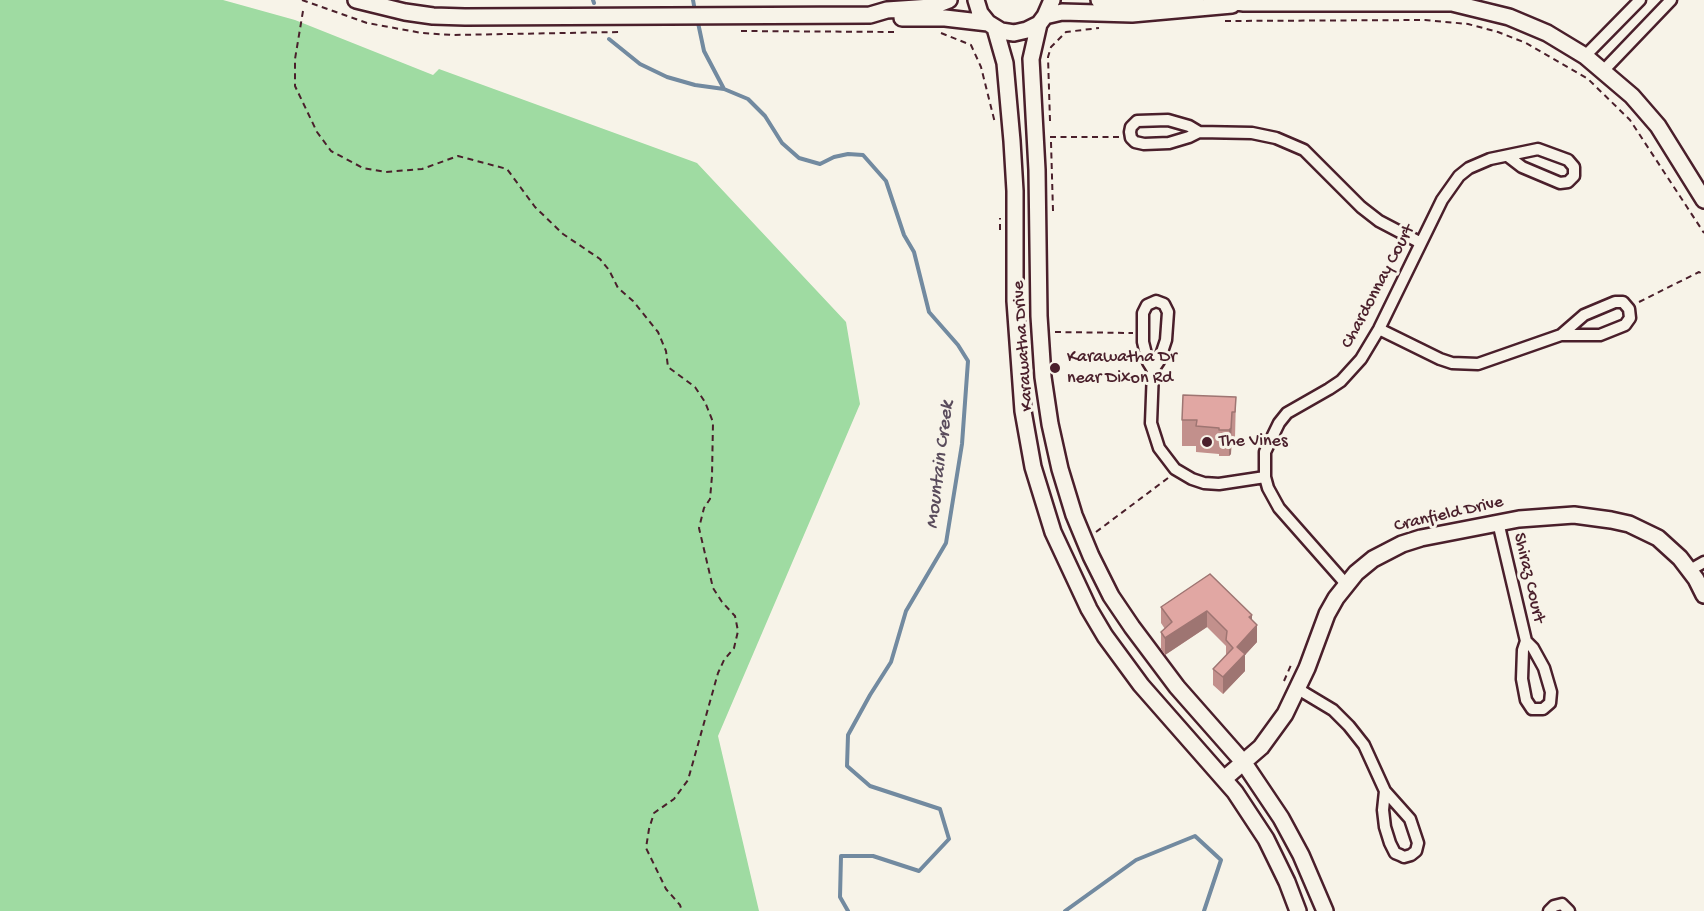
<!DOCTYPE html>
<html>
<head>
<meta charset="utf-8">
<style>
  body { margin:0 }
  canvas { display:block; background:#f7f3e8 }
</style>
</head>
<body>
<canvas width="1704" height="911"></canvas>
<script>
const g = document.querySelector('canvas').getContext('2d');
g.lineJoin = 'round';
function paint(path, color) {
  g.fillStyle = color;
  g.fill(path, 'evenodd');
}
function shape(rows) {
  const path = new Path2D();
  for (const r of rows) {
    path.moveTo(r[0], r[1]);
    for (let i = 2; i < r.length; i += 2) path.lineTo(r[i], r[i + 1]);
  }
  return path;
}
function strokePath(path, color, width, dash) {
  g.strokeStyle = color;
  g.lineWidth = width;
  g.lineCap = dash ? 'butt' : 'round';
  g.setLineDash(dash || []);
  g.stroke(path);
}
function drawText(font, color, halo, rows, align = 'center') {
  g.font = font + ' "Gochi Hand",sans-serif';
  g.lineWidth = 6;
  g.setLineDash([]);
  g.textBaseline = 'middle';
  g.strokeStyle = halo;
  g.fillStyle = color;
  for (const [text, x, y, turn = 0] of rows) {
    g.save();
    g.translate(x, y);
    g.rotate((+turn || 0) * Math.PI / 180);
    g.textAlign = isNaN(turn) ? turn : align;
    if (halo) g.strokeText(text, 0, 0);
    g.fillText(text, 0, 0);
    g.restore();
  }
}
paint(shape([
  [0,0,223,0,295,20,433,75,439,69,697,163,846,322,860,404,718,736,759,911,0,911]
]), '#9fdba2');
strokePath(shape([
  [593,0,594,3],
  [693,0,695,11],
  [697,18,704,51,724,89],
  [609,39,640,64,667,77,695,85,724,89,748,99,765,116,782,143,799,158,820,164,834,157,848,154,863,155,886,181,904,235,914,252,929,312,958,345,968,361,962,444,946,543,906,611,891,662,870,695,848,735,847,766,870,786,940,809,949,839,919,871,873,856,841,856,840,897,848,911],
  [1065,911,1136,860,1195,836,1221,860,1204,911]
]), '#728aa0', 4);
const street = shape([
  [1585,56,1640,0],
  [1604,70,1671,0],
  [1199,132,1189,137,1169,143,1144,144,1135,142,1131,138,1130,132,1131,127,1137,121,1168,120,1189,126,1199,132,1252,133,1276,138,1304,150,1361,207,1379,221,1421,243],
  [1379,329,1440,359,1452,363,1478,364,1561,335,1584,315,1615,302,1623,302,1629,309,1630,318,1625,325,1600,335,1561,335],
  [1153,370,1148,362,1143,342,1143,313,1147,305,1156,301,1164,304,1168,312,1166,340,1159,361,1153,370,1151,423,1159,448,1175,469,1192,479,1204,483,1219,484,1265,477],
  [1498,522,1526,641,1533,648,1544,668,1551,692,1550,703,1543,709,1532,709,1526,700,1522,679,1523,650,1526,641],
  [1690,570,1704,562],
  [1346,584,1279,508,1268,488,1265,477,1265,452,1279,423,1287,413,1329,389,1341,381,1361,359,1379,329,1442,200,1459,176,1469,168,1490,159,1538,149,1568,160,1574,167,1574,176,1568,182,1560,183,1522,167,1509,157],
  [1298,689,1333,710,1349,726,1364,745,1385,791,1410,819,1418,843,1416,851,1411,855,1404,857,1400,855,1395,853,1390,843,1385,827,1383,810,1385,791],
  [1549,911,1554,906,1562,904,1569,911]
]);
const secondary = shape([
  [356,0,405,12,433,16,465,17,870,15,887,10,931,7,949,0],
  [976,0,980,13,988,23,1001,31,1014,33,1027,30,1039,24,1045,16,1052,0],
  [1099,0,1195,0],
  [1221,0,1244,3,1452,3,1509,17,1547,33,1585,56,1632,96,1658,126,1704,200],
  [1045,16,1062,12,1132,14,1232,5],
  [902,18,945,18,988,23],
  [1039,24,1031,59,1037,170,1039,316,1043,377,1050,424,1060,469,1074,515,1091,556,1111,596,1132,627,1177,687,1244,763,1281,818,1301,855,1325,911],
  [995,28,1005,63,1012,141,1015,191,1015,301,1023,411,1033,467,1053,532,1089,609,1105,636,1141,685,1235,792,1266,839,1287,882,1298,911],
  [1224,779,1261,747,1285,714,1307,668,1327,614,1336,598,1356,573,1373,559,1402,544,1421,538,1519,519,1574,515,1611,520,1629,524,1658,538,1680,558,1696,579,1704,595]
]);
strokePath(street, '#4a1f2b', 15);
strokePath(secondary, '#4a1f2b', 20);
strokePath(shape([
  [302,0,367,23,422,33,453,35,621,32],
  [303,11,295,59,295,86,317,132,331,151,363,168,386,172,422,169,458,156,507,169,535,207,563,234,600,259,609,270,618,288,633,301,658,332,666,351,668,367,695,387,705,402,713,422,712,476,710,499,704,508,699,528,713,588,722,602,735,616,738,631,734,648,724,660,718,673,688,780,674,799,654,813,649,829,646,848,666,889,680,905,682,911],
  [1225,21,1425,20,1468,24,1498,32,1526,43,1588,79,1630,120,1704,233],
  [741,31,897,32],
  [941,33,971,45,981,67,995,123],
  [1050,121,1048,57,1051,47,1066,32,1099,28],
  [1050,137,1119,137],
  [1051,142,1053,211],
  [1000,230,1000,218],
  [1639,302,1699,272,1704,275],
  [1055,332,1133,333],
  [1096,532,1168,478],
  [1284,681,1291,665]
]), '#4a1f2b', 2, [6, 4.5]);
strokePath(street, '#f7f3e8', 10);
strokePath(secondary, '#f7f3e8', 15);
paint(shape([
  [1236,397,1235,438,1232,438,1231,454,1229,456,1219,456,1219,454,1196,452,1196,446,1182,446,1182,420],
  [1210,574,1252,620,1257,642,1245,655,1245,671,1223,694,1213,685,1213,669,1226,656,1226,646,1207,627,1165,655,1161,649,1161,632,1165,629,1161,623,1161,607]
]), '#c2908c');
paint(shape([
  [1232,412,1231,454,1229,456,1229,430],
  [1207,611,1207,627,1165,655,1165,638],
  [1252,615,1252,631,1257,625,1257,642,1245,655,1245,671,1223,694,1223,677,1249,617]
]), '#9e7572');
const building = shape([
  [1183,395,1236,397,1235,412,1232,412,1231,428,1229,430,1219,430,1219,428,1196,426,1197,420,1182,420,1183,395],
  [1210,574,1252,615,1249,617,1257,625,1237,647,1245,654,1223,677,1213,669,1233,648,1226,640,1227,631,1207,611,1165,638,1161,632,1172,622,1161,607,1210,574]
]);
paint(building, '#e1a7a3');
strokePath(building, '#9e7572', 1.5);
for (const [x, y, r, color] of [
  [1055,368,6,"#4a1f2b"],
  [1207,442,6,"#4a1f2b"]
]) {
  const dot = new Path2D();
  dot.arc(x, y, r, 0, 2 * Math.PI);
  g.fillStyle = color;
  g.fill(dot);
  strokePath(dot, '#f7f3e8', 2);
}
drawText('18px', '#4a1f2b', '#f7f3e8', [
  ["Chardonnay Court",1379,287,-62],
  ["Karawatha Drive",1024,346,-94],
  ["Cranfield Drive",1449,515,-13],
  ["Shiraz Court",1528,578,77]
]);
drawText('18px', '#4a1f2b', '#f7f3e8', [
  ["Karawatha Dr",1067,358],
  ["near Dixon Rd",1067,379],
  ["The Vines",1219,442]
], 'left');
drawText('italic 20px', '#5a4c5c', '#f7f3e8', [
  ["Mountain Creek",941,465,-83]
]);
</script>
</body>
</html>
